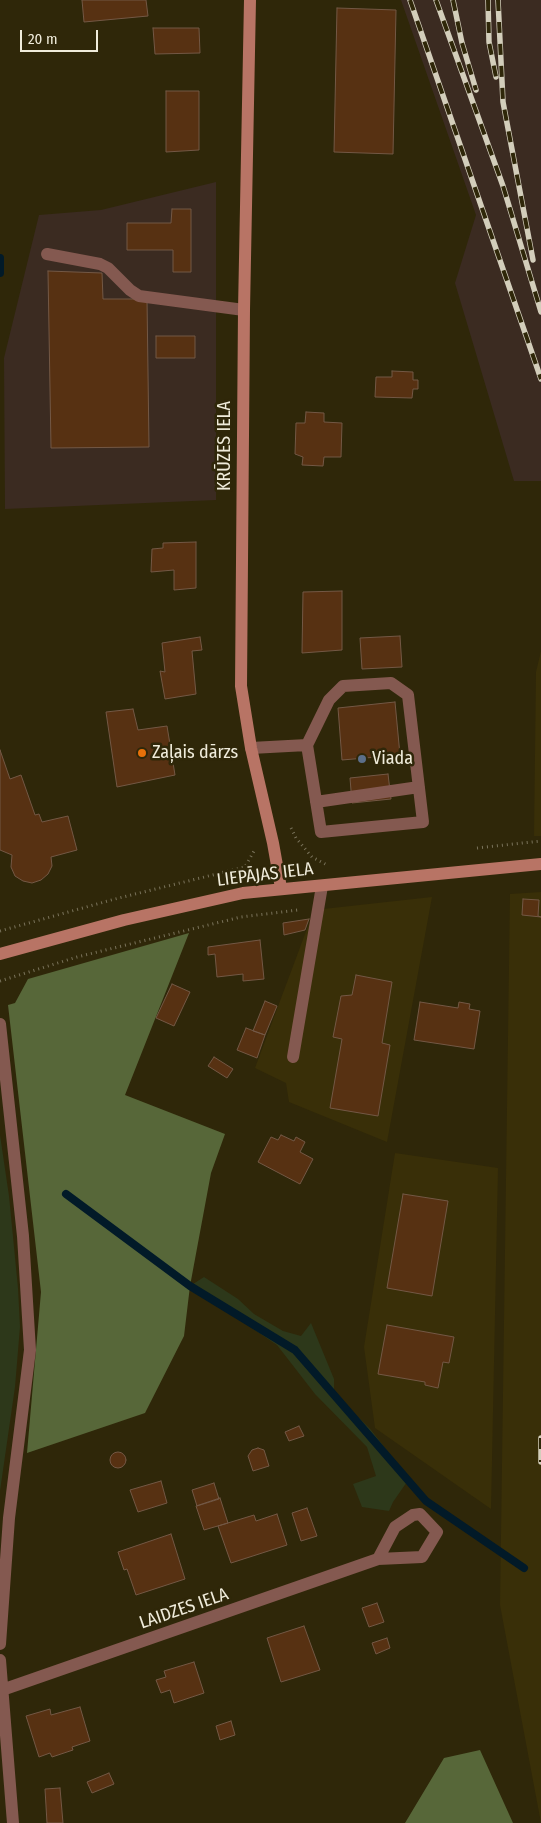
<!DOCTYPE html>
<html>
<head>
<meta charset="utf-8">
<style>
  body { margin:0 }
  #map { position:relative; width:541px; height:1823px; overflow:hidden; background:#2f2709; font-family:"Fira Sans Condensed",sans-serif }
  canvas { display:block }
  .scale { position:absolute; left:20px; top:30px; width:78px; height:22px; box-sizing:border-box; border:2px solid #f0ecdb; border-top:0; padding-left:6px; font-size:15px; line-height:18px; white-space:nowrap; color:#f0ecdb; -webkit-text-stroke:4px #2f2709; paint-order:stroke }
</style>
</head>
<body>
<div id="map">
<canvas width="541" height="1823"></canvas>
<div class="scale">20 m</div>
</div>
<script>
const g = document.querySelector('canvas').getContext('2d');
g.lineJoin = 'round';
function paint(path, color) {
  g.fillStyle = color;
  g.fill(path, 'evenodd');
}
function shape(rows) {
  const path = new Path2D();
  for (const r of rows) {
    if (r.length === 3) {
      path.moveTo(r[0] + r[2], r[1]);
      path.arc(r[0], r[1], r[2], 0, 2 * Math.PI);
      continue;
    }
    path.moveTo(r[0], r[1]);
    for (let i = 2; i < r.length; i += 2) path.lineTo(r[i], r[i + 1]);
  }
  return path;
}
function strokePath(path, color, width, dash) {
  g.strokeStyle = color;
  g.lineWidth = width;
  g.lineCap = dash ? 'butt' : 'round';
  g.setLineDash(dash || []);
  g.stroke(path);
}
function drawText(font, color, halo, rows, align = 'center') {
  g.font = font + ' "Fira Sans Condensed",sans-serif';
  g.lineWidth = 5;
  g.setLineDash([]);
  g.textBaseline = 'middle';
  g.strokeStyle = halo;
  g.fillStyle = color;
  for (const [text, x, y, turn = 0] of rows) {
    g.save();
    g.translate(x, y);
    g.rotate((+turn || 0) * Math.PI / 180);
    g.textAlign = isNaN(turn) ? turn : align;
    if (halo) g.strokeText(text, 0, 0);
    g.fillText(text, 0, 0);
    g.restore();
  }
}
paint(shape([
  [541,651,541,836,534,836,536,672],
  [541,892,541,1823,500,1605,510,894],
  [432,897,387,1142,289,1102,286,1083,255,1068,314,910],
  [395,1153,498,1168,491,1509,375,1428,364,1347]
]), '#392f08');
paint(shape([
  [401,0,541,0,541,481,514,481,455,283,476,215],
  [216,182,216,500,5,509,4,358,39,215,101,210]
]), '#3b2b21');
paint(shape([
  [0,1135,9,1196,18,1288,20,1327,15,1387,0,1491],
  [204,1277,238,1299,254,1314,283,1331,301,1336,311,1323,334,1379,334,1390,351,1410,371,1430,409,1479,393,1502,389,1511,362,1507,353,1484,376,1476,367,1447,315,1394,277,1345,190,1286]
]), '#2d381a');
paint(shape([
  [189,933,125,1095,225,1134,211,1173,190,1286,184,1336,145,1413,27,1453,41,1292,8,1005,15,1003,28,979],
  [480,1750,513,1823,405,1823,444,1758]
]), '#576739');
strokePath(shape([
  [0,258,0,273],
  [66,1194,190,1286,295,1350,426,1501,524,1568]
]), '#021a28', 8);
const building = shape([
  [82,0,146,0,148,16,84,22,82,0],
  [337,8,396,10,393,154,334,152,337,8],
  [153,28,199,28,200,53,155,54,153,28],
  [166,91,199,91,199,150,166,152,166,91],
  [172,209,191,209,191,272,173,272,173,250,127,250,127,223,171,223,172,209],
  [48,271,102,273,103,299,147,299,149,447,51,448,48,271],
  [156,336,195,336,195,358,156,358,156,336],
  [392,371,413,372,413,380,418,380,418,389,413,389,412,398,375,397,376,377,392,377,392,371],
  [306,412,324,413,324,422,342,423,341,457,324,457,323,466,302,465,303,457,295,454,296,423,305,423,306,412],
  [196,542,196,588,174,590,174,570,151,572,152,549,163,548,163,543,196,542],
  [342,591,342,650,302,653,303,592,342,591],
  [400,636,402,667,362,669,360,638,400,636],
  [200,637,202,650,192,651,196,694,165,699,160,671,165,672,162,643,200,637],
  [395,702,400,755,342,760,338,708,395,702],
  [133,709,138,730,167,726,175,775,117,787,106,712,133,709],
  [0,750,10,779,21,775,35,815,39,814,42,822,68,816,77,850,51,857,52,866,48,874,41,880,32,883,23,881,15,876,11,867,12,855,0,850,0,750],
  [388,774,391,799,352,803,350,778,388,774],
  [523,899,539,900,538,916,541,917,522,915,523,899],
  [309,919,305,930,284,935,283,923,309,919],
  [260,940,264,979,243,981,243,974,217,977,215,954,208,955,208,947,260,940],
  [356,975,392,982,382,1043,390,1045,378,1116,330,1108,342,1039,333,1037,341,996,352,995,356,975],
  [172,984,190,992,174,1026,156,1018,172,984],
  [265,1001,277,1006,265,1035,253,1031,265,1001],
  [420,1002,458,1008,459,1002,470,1004,469,1009,480,1011,474,1049,414,1040,420,1002],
  [246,1028,265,1035,257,1058,237,1050,246,1028],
  [214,1057,233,1069,227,1078,208,1066,214,1057],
  [281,1135,294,1141,296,1137,305,1142,300,1152,313,1159,300,1184,258,1162,271,1137,278,1140,281,1135],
  [403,1194,448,1201,432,1296,387,1288,403,1194],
  [387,1325,454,1337,449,1363,443,1362,438,1388,425,1385,425,1382,378,1374,387,1325],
  [299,1426,304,1436,289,1441,285,1432,299,1426],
  [258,1448,264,1450,269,1466,253,1471,248,1456,252,1450,258,1448],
  [118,1460,8],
  [161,1481,167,1503,138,1512,130,1490,161,1481],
  [214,1483,219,1499,197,1506,192,1490,214,1483],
  [220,1498,228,1523,204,1530,196,1506,220,1498],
  [307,1508,317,1536,301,1541,292,1513,307,1508],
  [277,1514,287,1545,231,1563,218,1526,254,1515,256,1521,277,1514],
  [171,1534,185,1579,136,1595,127,1569,124,1570,118,1552,171,1534],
  [377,1603,384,1622,369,1627,362,1608,377,1603],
  [304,1626,320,1670,281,1682,267,1638,304,1626],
  [387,1638,390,1648,376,1654,372,1643,387,1638],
  [194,1662,204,1693,174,1703,170,1690,161,1693,156,1680,166,1677,164,1671,194,1662],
  [80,1707,90,1741,72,1747,73,1750,52,1757,50,1753,39,1757,26,1716,50,1709,51,1715,80,1707],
  [231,1721,235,1735,220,1740,216,1726,231,1721],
  [109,1773,114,1784,92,1793,87,1782,109,1773],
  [60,1788,63,1823,47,1823,45,1789,60,1788]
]);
paint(building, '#573112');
strokePath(building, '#735845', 1);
strokePath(shape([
  [291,828,296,838,312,857,327,865],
  [477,848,541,841],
  [0,931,115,899,245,867,254,851],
  [0,981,77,957,241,917,298,910]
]), '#7a735b', 3, [1, 4]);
strokePath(shape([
  [47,254,100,264,108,268,130,290,139,296,244,310],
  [251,748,307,745,329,700,343,686,391,683,408,695,423,822,321,832,307,745],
  [316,802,419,787],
  [293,1057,322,886]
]), '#845950', 12);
strokePath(shape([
  [0,1024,23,1236,30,1350,9,1518,0,1644],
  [0,1660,13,1823],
  [2,1690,378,1559,422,1557,437,1532,420,1514,413,1515,395,1527,378,1559]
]), '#845950', 12);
strokePath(shape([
  [250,0,244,310,241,686,251,748,273,843,281,888],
  [0,954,124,920,243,893,541,864]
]), '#b87465', 12);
const rail = shape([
  [410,0,541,379],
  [436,0,503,186,541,312],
  [453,0,462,43,476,90],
  [488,0,489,42,496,77],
  [498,0,503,102,533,260],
  [541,1438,541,1462]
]);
strokePath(rail, '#d3cebb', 5.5);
strokePath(rail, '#2f2709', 4, [11]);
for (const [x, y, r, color] of [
  [142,753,5,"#e8710a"],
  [362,759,5,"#5c6f8a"]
]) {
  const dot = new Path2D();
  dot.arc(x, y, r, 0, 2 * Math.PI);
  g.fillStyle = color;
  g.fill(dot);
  strokePath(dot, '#2f2709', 2);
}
drawText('18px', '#f0ecdb', '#2f2709', [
  ["KRŪZES IELA",225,446,-90],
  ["LIEPĀJAS IELA",265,875,-7],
  ["LAIDZES IELA",184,1609,-19]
]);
drawText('18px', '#f0ecdb', '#2f2709', [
  ["Zaļais dārzs",152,753],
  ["Viada",372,759]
], 'left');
</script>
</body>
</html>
